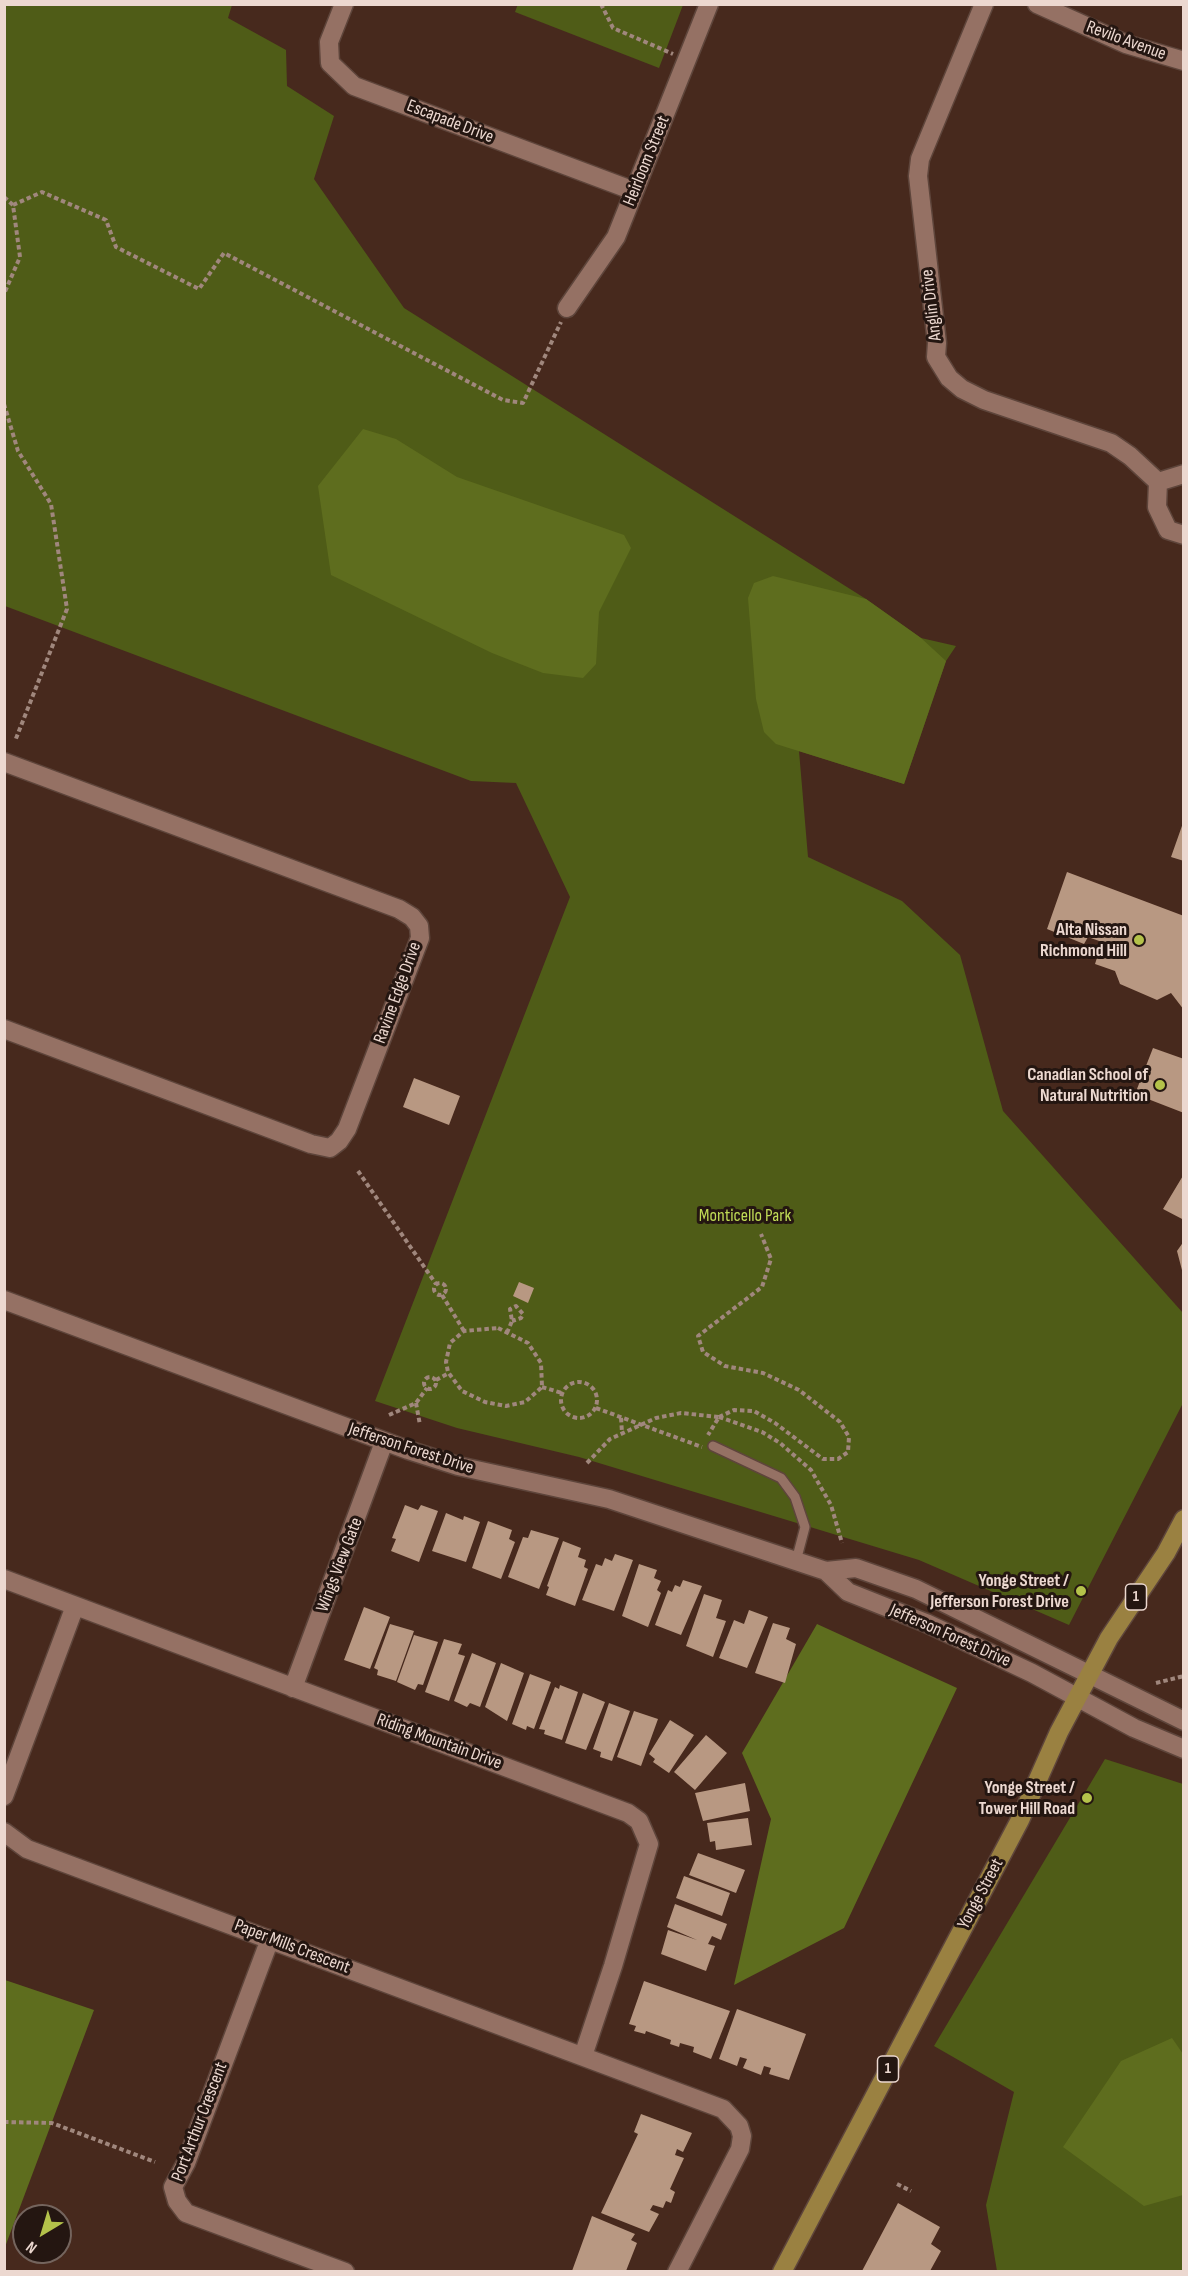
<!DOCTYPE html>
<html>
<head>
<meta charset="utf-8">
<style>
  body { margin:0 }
  #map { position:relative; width:1188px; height:2276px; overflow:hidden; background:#47291d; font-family:"Sofia Sans Condensed",sans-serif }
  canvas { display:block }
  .frame { position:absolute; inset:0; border:6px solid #ecd8d0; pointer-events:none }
  .north { position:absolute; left:12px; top:2204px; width:60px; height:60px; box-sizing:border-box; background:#241611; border:2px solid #74645d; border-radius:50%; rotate:218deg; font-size:16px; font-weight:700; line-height:24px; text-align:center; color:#ecd8d0 }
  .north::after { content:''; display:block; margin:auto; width:21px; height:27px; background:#b4c24a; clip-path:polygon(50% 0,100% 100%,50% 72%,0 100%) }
</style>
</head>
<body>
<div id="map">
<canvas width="1188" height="2276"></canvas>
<div class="frame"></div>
<div class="north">N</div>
</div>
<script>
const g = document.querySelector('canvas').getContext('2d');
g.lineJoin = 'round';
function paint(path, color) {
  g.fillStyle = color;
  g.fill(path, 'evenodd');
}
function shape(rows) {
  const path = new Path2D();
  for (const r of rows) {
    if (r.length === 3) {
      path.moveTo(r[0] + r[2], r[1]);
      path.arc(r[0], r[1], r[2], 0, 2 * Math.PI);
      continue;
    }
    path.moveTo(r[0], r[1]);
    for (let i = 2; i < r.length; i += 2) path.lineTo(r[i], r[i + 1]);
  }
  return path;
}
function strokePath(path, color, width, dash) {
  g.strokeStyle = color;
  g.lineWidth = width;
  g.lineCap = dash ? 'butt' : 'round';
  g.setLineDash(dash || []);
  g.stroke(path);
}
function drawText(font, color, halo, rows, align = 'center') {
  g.font = font + ' "Sofia Sans Condensed",sans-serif';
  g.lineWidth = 6;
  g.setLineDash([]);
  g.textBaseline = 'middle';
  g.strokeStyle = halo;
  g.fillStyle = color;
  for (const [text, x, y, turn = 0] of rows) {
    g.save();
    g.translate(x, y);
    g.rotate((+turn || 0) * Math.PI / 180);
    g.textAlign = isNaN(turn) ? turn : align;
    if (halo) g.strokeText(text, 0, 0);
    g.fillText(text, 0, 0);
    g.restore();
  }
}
paint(shape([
  [518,4,683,4,683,5,659,68,515,12],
  [4,5,232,5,228,18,286,50,287,86,334,116,314,179,404,308,866,599,921,638,956,646,946,661,904,784,799,751,808,857,902,901,960,955,1003,1111,1183,1313,1183,1403,1069,1625,919,1560,579,1457,457,1428,375,1401,570,897,516,783,471,781,5,606],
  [1105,1759,1183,1784,1183,2271,997,2271,986,2205,1014,2092,934,2046]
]), '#4f5c17');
paint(shape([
  [363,429,396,439,457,477,624,535,631,548,599,612,596,664,583,678,543,673,492,653,331,575,318,486],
  [773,576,866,599,921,638,946,661,904,784,776,744,764,732,756,699,748,598,754,583],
  [817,1624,957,1688,844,1928,734,1985,771,1819,742,1753],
  [5,1980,94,2010,5,2247,4,1980],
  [1172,2038,1183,2054,1183,2195,1144,2206,1063,2147,1121,2061]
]), '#5e6d1e');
paint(shape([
  [1183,823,1184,823,1184,861,1171,857],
  [1067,872,1184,916,1184,1010,1171,993,1157,1000,1120,984,1115,971,1095,964,1102,942,1088,937,1084,944,1047,929],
  [1153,1048,1184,1059,1184,1113,1135,1094],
  [414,1078,460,1096,449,1125,403,1107],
  [1184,1174,1184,1220,1163,1209],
  [1184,1241,1184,1274,1183,1274,1177,1251],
  [519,1282,534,1288,528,1303,513,1296],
  [405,1505,418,1510,421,1505,438,1511,419,1562,391,1551,396,1539,392,1538],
  [446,1513,463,1520,464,1516,480,1522,466,1562,432,1551],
  [488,1521,512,1530,509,1539,515,1542,501,1579,472,1568],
  [531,1530,559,1538,539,1589,508,1577,523,1537,528,1538],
  [563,1541,581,1548,578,1557,586,1560,584,1567,588,1569,575,1606,546,1595,549,1587,547,1586],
  [615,1554,633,1560,614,1611,582,1600,596,1564,602,1566,605,1558,612,1561],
  [639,1564,657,1570,654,1578,661,1581,657,1590,661,1593,648,1627,622,1616],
  [683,1580,702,1586,681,1635,655,1625,668,1590,672,1592,675,1585,680,1587],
  [704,1594,722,1600,716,1618,726,1621,713,1657,686,1646],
  [364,1607,390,1617,370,1669,344,1660],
  [749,1610,768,1617,747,1668,719,1658,734,1620,744,1624],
  [773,1623,790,1628,786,1639,796,1644,785,1683,755,1673],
  [390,1624,414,1631,396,1681,377,1675,378,1670,374,1668],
  [414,1635,438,1642,423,1685,418,1684,415,1690,397,1682],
  [444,1639,462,1644,458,1654,465,1656,449,1701,425,1692],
  [472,1653,496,1663,480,1707,470,1703,467,1707,454,1701],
  [501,1663,524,1673,507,1721,485,1707],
  [530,1674,551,1682,534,1729,527,1726,526,1730,512,1724],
  [560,1685,578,1692,562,1740,544,1734,545,1730,539,1729,555,1687,559,1689],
  [583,1693,605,1702,586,1750,565,1743],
  [609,1703,630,1711,612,1761,600,1757,601,1752,593,1749],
  [634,1711,658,1719,641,1766,617,1757],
  [670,1720,694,1735,669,1773,653,1762,655,1759,649,1754],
  [706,1735,727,1753,695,1790,674,1772],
  [745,1783,750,1811,703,1821,695,1793],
  [748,1818,752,1845,716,1850,715,1841,710,1842,707,1823],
  [698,1853,745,1870,736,1893,689,1875],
  [684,1876,730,1893,722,1916,676,1898],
  [675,1904,727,1924,721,1940,712,1936,708,1944,715,1946,706,1971,661,1954,668,1930,697,1940,667,1927],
  [644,1981,730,2011,711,2059,693,2052,694,2047,680,2043,679,2047,670,2044,671,2040,646,2031,645,2034,634,2031,636,2026,629,2024],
  [737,2009,806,2034,789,2080,769,2074,771,2068,764,2066,761,2075,743,2068,747,2059,740,2057,737,2066,719,2059],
  [641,2114,692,2133,683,2152,677,2149,675,2155,684,2158,670,2189,675,2192,671,2203,666,2201,663,2208,653,2205,650,2210,659,2214,649,2232,601,2213,638,2134,634,2132],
  [898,2203,940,2227,931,2244,941,2251,930,2271,862,2271],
  [592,2216,635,2234,631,2240,637,2243,626,2271,572,2271]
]), '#b89882');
const lane = shape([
  [713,1446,781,1478,795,1497,805,1527,796,1561]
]);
const street = shape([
  [344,4,329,42,330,63,354,86,634,191],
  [984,4,920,159,918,176,937,343,936,357,949,378,962,389,984,400,1111,443,1130,456,1158,482],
  [1037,4,1126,44,1184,61],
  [567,308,616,237,709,4],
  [1158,482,1157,507,1168,530,1184,535],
  [1158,482,1184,474],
  [4,762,399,909,412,917,419,926,420,938,347,1129,339,1141,330,1148,311,1144,4,1029],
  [4,1579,628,1813,639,1821,649,1844,613,1966,583,2056],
  [293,1688,384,1442],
  [4,1796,75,1606],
  [4,1832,27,1849,723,2109,739,2126,742,2136,740,2149,677,2272],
  [270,1939,186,2163,173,2187,177,2201,186,2213,345,2272]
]);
const secondary = shape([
  [4,1300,408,1450,458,1466,609,1499,826,1571,856,1568,916,1589,1184,1721],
  [826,1571,848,1592,926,1623,1032,1673,1134,1728,1184,1749]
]);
const primary = shape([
  [782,2272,1020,1820,1059,1732,1109,1638,1166,1553,1184,1519]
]);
strokePath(lane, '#5e453b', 12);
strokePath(street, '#5e453b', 21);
strokePath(secondary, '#5e453b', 21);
strokePath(primary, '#5e453b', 21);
strokePath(shape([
  [601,4,613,28,673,54],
  [4,197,13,205,20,257,4,294],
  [13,205,42,192,106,220,116,247,199,289,224,253,503,400,523,403,561,322],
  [4,404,18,451,51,504,67,609,15,741],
  [358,1171,436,1284],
  [440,1289,6],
  [442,1295,464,1331],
  [498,1328,528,1343,541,1363,542,1387,525,1402,506,1406,485,1402,462,1391,448,1372,446,1362,450,1343,464,1331,498,1328],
  [507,1333,512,1321,510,1309,516,1306,523,1314,521,1318,512,1321],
  [430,1383,6],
  [436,1380,449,1373],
  [579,1400,18],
  [542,1387,562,1393],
  [416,1403,420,1425],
  [596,1408,702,1447],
  [389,1415,416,1403,427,1388],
  [719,1417,734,1410,754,1411,775,1423,823,1459,838,1459,848,1452,849,1437,840,1422,799,1390,763,1373,725,1366,703,1352,698,1336,762,1287,771,1259,761,1234],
  [719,1417,762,1432,780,1443,811,1470,831,1505,842,1543],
  [621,1418,622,1433],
  [587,1463,610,1439,656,1418,681,1413,719,1417,708,1435],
  [1156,1683,1184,1676],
  [4,2122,52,2123,155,2162],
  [897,2184,911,2191]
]), '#a0877d', 4, [4.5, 3]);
strokePath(lane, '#957164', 9);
strokePath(street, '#957164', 18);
strokePath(secondary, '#957164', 18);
strokePath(primary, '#9a8141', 18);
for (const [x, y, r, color] of [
  [1139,940,6,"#b4c24a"],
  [1160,1085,6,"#b4c24a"],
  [1081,1591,6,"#b4c24a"],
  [1087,1798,6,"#b4c24a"]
]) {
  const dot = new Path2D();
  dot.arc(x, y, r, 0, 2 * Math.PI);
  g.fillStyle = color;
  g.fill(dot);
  strokePath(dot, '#241611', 2);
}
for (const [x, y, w] of [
  [1136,1597,21],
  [888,2069,21]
]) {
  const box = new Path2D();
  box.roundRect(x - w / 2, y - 13, w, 26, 4.5);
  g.fillStyle = '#241611';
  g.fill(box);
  strokePath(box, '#ecd8d0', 1.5);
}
drawText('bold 16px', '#ecd8d0', null, [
  ["1",1136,1597],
  ["1",888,2069]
]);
drawText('18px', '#ecd8d0', '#241611', [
  ["Revilo Avenue",1126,41,20],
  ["Escapade Drive",450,122,21],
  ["Heirloom Street",647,161,-68],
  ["Anglin Drive",932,305,-97],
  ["Ravine Edge Drive",398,993,-70],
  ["Jefferson Forest Drive",411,1449,18],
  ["Wings View Gate",340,1565,-69],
  ["Jefferson Forest Drive",950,1636,24],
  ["Riding Mountain Drive",439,1742,20],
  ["Yonge Street",981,1894,-62],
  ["Paper Mills Crescent",292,1947,21],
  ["Port Arthur Crescent",200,2122,-69]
]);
drawText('bold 18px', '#ecd8d0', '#241611', [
  ["Alta Nissan",1127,930],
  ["Richmond Hill",1127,951],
  ["Canadian School of",1148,1075],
  ["Natural Nutrition",1148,1096],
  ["Yonge Street /",1069,1581],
  ["Jefferson Forest Drive",1069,1602],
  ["Yonge Street /",1075,1788],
  ["Tower Hill Road",1075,1809]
], 'right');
drawText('18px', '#c0db56', '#241611', [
  ["Monticello Park",745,1216]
]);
</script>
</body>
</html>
